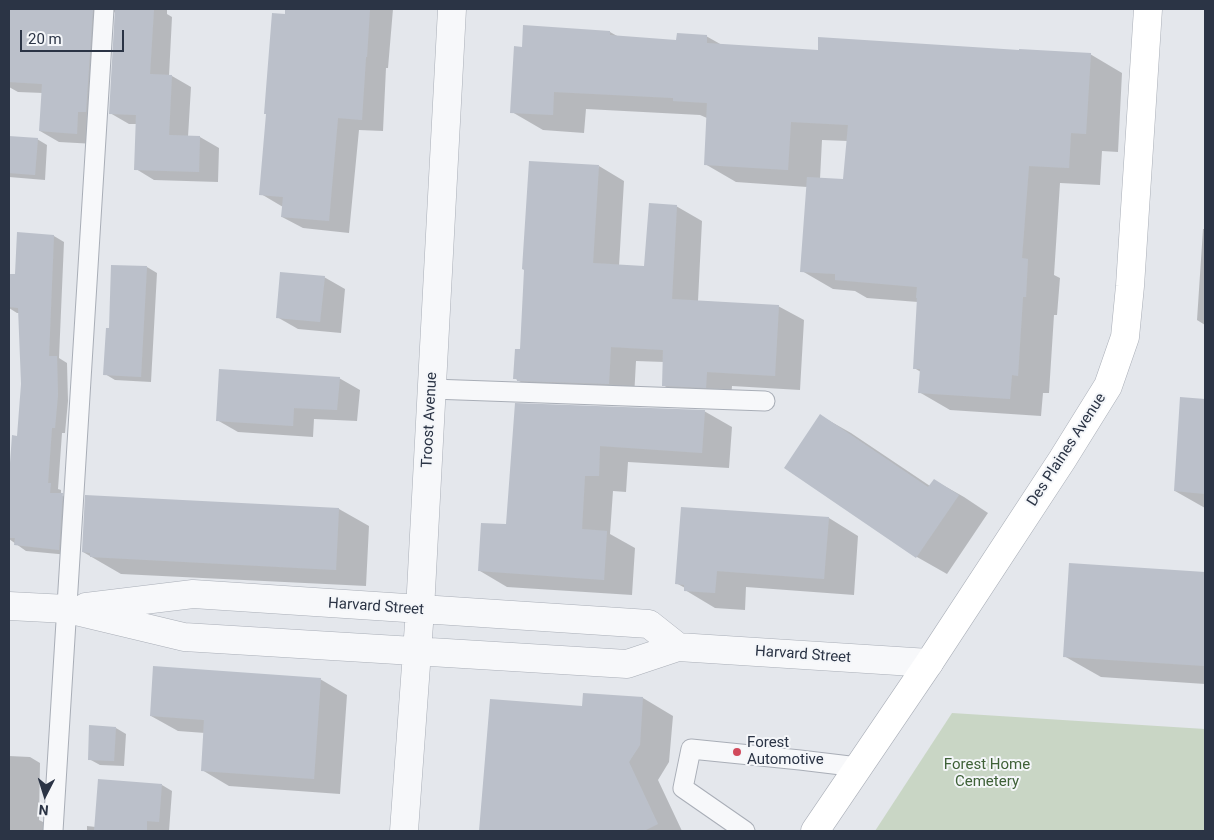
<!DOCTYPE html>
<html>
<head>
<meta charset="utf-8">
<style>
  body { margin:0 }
  #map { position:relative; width:1214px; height:840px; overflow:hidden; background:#e4e7ec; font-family:Roboto,sans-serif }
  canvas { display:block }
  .frame { position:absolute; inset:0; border:10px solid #2b3445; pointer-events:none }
  .north { position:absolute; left:20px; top:770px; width:50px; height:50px; -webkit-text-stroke:4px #f4f6f9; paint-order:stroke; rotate:185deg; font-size:14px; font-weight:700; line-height:20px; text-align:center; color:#2b3445 }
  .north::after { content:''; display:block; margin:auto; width:18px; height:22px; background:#2b3445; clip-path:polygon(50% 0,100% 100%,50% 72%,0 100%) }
  .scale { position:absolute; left:20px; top:30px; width:104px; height:22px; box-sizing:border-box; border:2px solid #2b3445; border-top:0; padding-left:6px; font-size:15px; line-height:18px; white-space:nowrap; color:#2b3445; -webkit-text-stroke:4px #f4f6f9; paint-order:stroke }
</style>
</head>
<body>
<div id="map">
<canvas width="1214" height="840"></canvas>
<div class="frame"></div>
<div class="north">N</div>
<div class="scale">20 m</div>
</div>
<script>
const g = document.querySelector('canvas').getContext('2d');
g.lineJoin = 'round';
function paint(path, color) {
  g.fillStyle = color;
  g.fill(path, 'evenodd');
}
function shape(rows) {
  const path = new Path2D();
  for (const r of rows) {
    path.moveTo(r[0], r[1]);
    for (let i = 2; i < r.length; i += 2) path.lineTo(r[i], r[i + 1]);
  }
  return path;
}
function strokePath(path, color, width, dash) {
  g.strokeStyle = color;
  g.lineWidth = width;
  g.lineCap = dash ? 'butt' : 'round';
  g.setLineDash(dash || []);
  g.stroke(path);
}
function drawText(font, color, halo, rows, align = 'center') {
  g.font = font + ' Roboto,sans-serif';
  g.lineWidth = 4;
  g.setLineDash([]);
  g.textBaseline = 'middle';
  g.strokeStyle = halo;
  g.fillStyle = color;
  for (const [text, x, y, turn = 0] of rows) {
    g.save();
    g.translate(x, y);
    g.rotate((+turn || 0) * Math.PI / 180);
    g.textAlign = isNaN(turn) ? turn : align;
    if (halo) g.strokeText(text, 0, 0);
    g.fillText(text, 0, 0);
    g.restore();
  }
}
paint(shape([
  [952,713,1205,729,1205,831,875,831]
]), '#c9d6c5');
paint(shape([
  [10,9,167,9,167,14,172,17,169,76,172,76,191,87,188,137,200,137,219,148,218,182,154,180,136,169,137,124,129,124,110,113,116,10,114,13,111,19,95,144,59,142,40,131,43,93,18,92,9,87],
  [286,9,393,9,388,68,386,68,383,131,359,130,349,233,303,228,282,217,283,207,261,194],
  [610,32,619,37,678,41,706,36,722,45,819,51,1090,54,1122,73,1118,152,1102,151,1100,185,1060,183,1054,275,1060,278,1057,315,1054,315,1049,393,1043,393,1041,416,950,410,919,392,921,372,914,368,918,302,867,298,855,291,833,289,802,271,807,187,736,182,705,164,707,118,700,115,586,109,584,133,543,130,512,112,523,48],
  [822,140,848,141,844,180,820,179],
  [9,137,37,139,47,145,45,180,9,177],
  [599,166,624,181,619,266,645,267,676,206,702,221,698,301,778,306,804,320,800,390,732,386,731,401,688,400,663,385,664,362,636,361,634,398,543,395,514,378,521,351],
  [1203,229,1205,229,1205,325,1197,320],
  [18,234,54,236,64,242,59,358,67,363,68,401,65,433,62,433,58,489,61,490,61,495,73,501,69,555,26,551,9,539,9,486,13,437,18,437,22,384,20,313,17,313,9,308,9,275,16,276],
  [147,267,157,273,151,382,115,380,105,374,110,330],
  [324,277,345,289,341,333,298,329,277,317],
  [339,378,360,390,357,421,314,419,313,437,238,432,217,420],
  [1181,399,1205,400,1205,508,1175,491],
  [516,405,704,411,732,427,729,468,628,462,626,492,613,491,610,534,635,548,632,595,507,587,480,571,507,526],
  [821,416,851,433,930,486,934,480,964,497,988,513,947,574,917,557,785,468],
  [86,496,339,509,369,526,366,586,121,574,83,552],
  [829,518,858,536,854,595,746,587,745,610,715,608,685,590,685,588,676,583],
  [1070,564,1205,573,1205,684,1101,677,1064,656],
  [320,679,347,695,340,794,229,786,202,770,205,733,178,731,151,716],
  [584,694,643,698,673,716,669,762,658,780,682,831,481,831,491,701,583,708],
  [116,728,126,734,124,766,100,765,89,759],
  [9,756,30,757,40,763,39,820,45,823,44,831,9,831],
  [162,785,172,791,169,831,87,831,87,826,96,827]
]), '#0003');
paint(shape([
  [9,9,93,9,86,112,78,112,77,134,39,131,42,84,9,82],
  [115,9,154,9,150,74,172,75,169,135,200,136,199,172,134,170,136,115,109,114],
  [285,9,370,9,367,57,366,57,362,120,338,118,329,221,281,217,283,197,259,195,266,114,264,114,272,13,285,14],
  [523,25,610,31,610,35,676,40,677,33,707,35,707,43,818,50,818,37,1019,50,1019,49,1091,53,1086,134,1071,133,1069,168,1029,166,1022,258,1028,259,1026,297,1023,297,1018,376,1012,375,1010,399,918,393,920,369,913,369,917,298,916,298,917,287,835,280,835,274,800,272,807,177,843,179,848,125,791,122,788,170,704,165,707,103,673,101,673,98,554,92,553,115,510,113,514,46,522,47],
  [9,136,38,138,35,175,9,173],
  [529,161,599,165,593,263,644,266,649,203,677,205,672,299,779,305,775,376,707,372,706,388,662,386,663,350,611,347,609,384,517,381,517,379,513,379,515,349,520,349,524,270,522,269],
  [17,232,54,235,49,356,57,356,58,395,55,428,52,428,48,483,51,483,50,493,63,493,59,550,14,545,15,538,9,538,9,477,12,435,17,436,21,384,18,308,9,307,9,274,15,274],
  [111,265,147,266,141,377,103,375,106,328,109,328],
  [280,272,325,276,320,322,276,318],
  [219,369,340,377,337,410,294,408,293,426,216,421],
  [1180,397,1205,399,1205,494,1174,491],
  [515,403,705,410,702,453,600,446,599,476,585,476,582,529,607,531,604,580,478,571,481,523,506,524],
  [820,414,928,487,934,479,959,495,916,558,784,468],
  [85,495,339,508,336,570,90,557,90,553,82,552],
  [681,507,829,517,824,579,717,571,715,593,684,591,684,585,675,584],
  [1069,563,1205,572,1205,666,1063,657],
  [153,666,321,678,314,779,201,771,204,720,150,716],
  [583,693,643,697,640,745,629,762,658,824,644,831,479,831,490,699,582,706],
  [89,725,116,727,114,761,88,760],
  [98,779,162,784,159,822,147,821,147,831,94,831]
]), '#bbc0ca');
const lane = shape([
  [432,389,765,401],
  [53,831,104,9],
  [745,831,683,788,691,749,800,760,858,767]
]);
const street = shape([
  [9,606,67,609,184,637,627,664,678,647,929,663],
  [86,607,193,594,649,624,678,647],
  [404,831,420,610,452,9]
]);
const secondary = shape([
  [815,831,929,663,1062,460,1108,386,1125,337,1130,286,1148,9]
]);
strokePath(lane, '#a9aeb7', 21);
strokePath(street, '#a9aeb7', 29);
strokePath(secondary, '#a9aeb7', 29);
strokePath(lane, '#f7f8fa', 19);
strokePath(street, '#f7f8fa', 28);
strokePath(secondary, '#fff', 28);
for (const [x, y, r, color] of [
  [737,752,5,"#d1495b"]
]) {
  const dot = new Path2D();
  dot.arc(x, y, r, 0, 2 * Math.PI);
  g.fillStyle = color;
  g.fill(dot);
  strokePath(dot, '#f4f6f9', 2);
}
drawText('15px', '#2b3445', '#f4f6f9', [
  ["Troost Avenue",430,420,-87],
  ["Des Plaines Avenue",1067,450,-57],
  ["Harvard Street",376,607,4],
  ["Harvard Street",803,655,4]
]);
drawText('15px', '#2b3445', '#f4f6f9', [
  ["Forest",747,743],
  ["Automotive",747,760]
], 'left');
drawText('15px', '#3f6138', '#f4f6f9', [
  ["Forest Home",987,765],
  ["Cemetery",987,782]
]);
</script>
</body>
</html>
